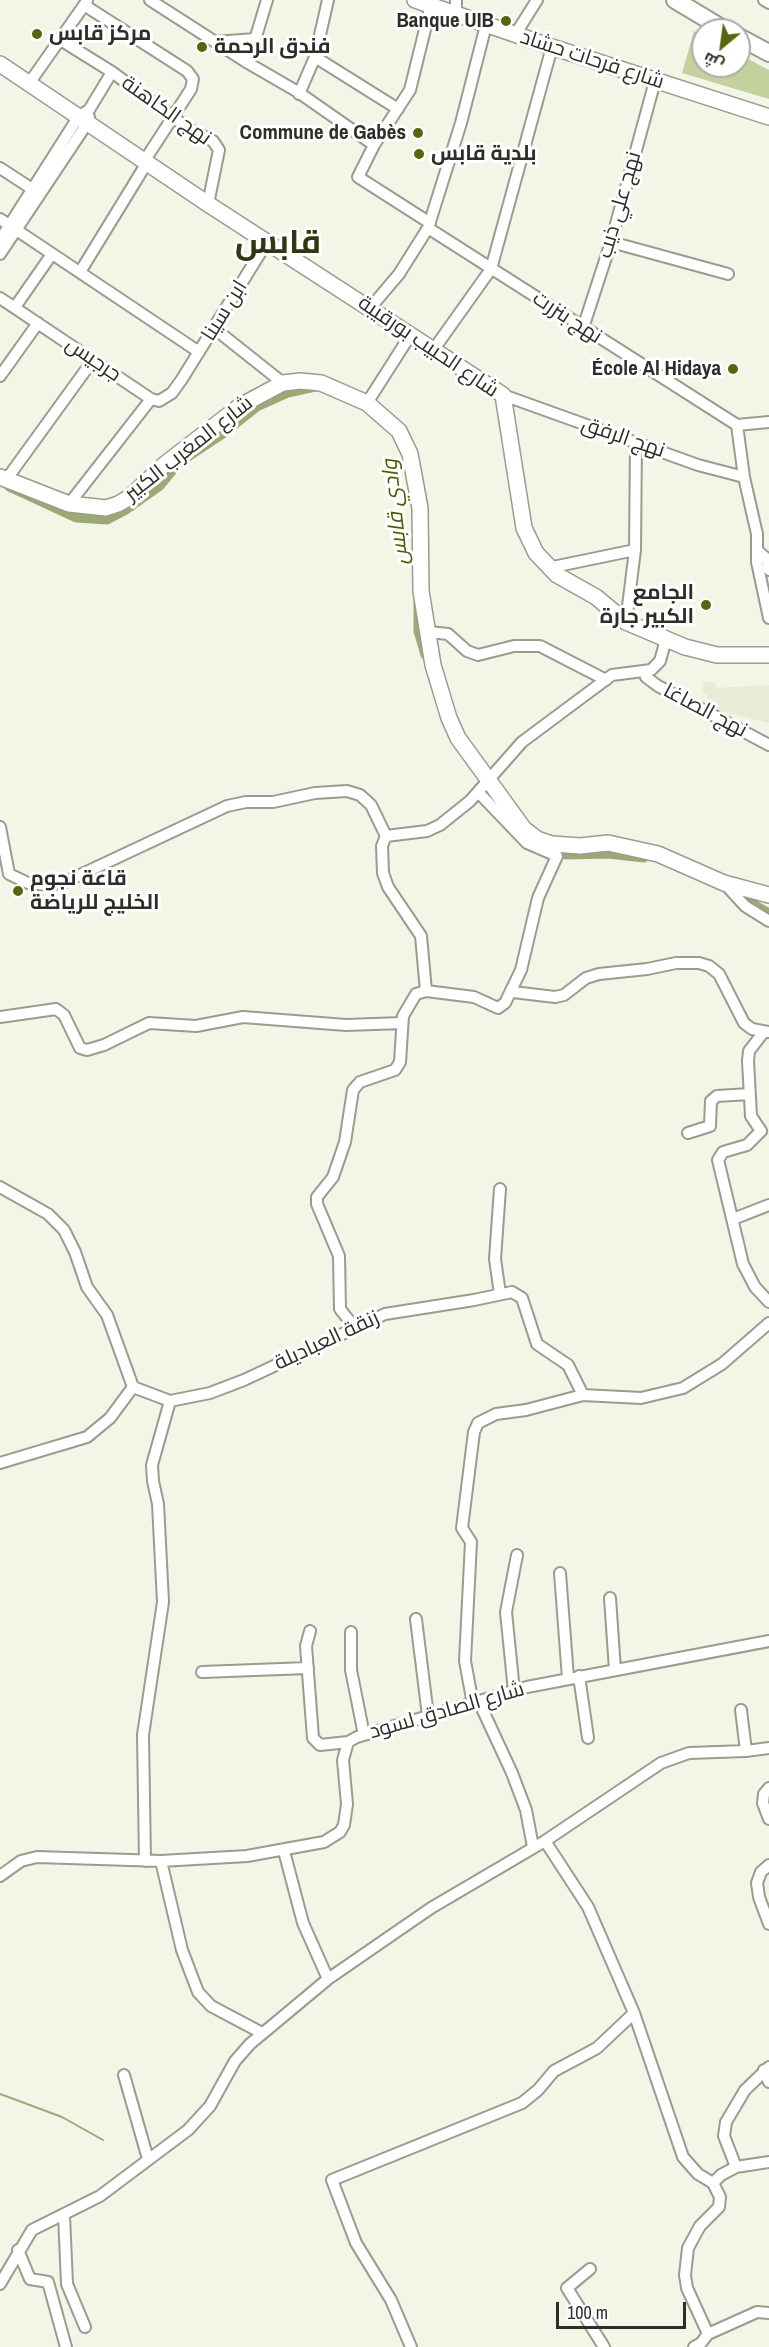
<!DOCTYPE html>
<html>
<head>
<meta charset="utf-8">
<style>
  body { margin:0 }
  #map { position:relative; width:769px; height:2347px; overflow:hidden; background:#f2f6e7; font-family:"Archivo Narrow",Cairo,sans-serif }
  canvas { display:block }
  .north { position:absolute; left:691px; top:18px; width:60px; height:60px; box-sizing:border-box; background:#fff; border:2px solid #ababa9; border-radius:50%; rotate:209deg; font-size:16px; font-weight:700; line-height:24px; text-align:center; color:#2c2e28 }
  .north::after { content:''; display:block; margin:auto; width:21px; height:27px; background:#57660d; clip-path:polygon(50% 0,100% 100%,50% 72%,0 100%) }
  .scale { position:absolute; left:556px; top:2302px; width:130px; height:27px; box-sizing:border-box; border:3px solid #2c2e28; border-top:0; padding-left:8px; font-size:18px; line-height:21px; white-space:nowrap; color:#2c2e28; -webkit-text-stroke:4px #fff; paint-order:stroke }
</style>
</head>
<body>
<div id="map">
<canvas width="769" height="2347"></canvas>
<div class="north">ش</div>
<div class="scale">100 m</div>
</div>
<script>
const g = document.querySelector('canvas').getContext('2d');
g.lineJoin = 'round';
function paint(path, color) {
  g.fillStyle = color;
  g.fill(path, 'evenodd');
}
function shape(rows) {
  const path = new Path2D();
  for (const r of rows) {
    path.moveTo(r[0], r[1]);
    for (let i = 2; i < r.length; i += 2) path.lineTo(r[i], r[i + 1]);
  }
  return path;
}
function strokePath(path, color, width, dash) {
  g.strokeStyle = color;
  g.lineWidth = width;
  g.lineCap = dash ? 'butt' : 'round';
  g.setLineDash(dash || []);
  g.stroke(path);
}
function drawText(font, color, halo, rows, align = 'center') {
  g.font = font + ' "Archivo Narrow",Cairo,sans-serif';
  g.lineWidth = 6;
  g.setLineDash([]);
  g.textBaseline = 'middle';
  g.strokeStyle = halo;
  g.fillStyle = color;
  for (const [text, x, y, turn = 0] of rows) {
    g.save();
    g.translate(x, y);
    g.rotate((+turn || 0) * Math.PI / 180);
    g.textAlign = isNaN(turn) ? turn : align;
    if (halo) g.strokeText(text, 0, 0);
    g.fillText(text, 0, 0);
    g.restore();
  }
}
paint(shape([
  [704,681,716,683,717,688,769,685,769,723,720,711,708,703,707,695,702,693]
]), '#e6ecd5');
paint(shape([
  [694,31,703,36,703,66,739,66,739,54,769,70,769,99,682,73]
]), '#c4d09d');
strokePath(shape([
  [0,2094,62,2117,103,2140]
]), '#9da974', 2);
strokePath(shape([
  [9,487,76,518,107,520,126,510,160,486,179,463,223,434,257,407,288,393,315,387],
  [418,601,418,631,425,655],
  [551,851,566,855,608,854,644,858],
  [737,895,769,913]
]), '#9da974', 9);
const street = shape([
  [150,0,248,63,298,92,374,145],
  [764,0,769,3],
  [84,5,187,71,193,79,191,89,145,160],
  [456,15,456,0],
  [515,35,537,0],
  [59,39,112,72,189,129,213,141,219,150,208,204],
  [215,42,255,39],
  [315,57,398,109],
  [248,63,267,0],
  [30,82,87,1],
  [299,94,315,57,328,0],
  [0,168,40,194],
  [0,219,199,352],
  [430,223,358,177,374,145,410,90,431,5],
  [428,228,737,425,769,422],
  [0,240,79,116,89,110,112,72],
  [611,242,728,274],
  [0,254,88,122,89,117],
  [80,272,148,161],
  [0,298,151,399,159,401,172,393,182,379,267,242],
  [15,307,52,254],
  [371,307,399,274,428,228,461,123,486,25],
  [583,328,611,242,655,81],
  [215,329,283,383],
  [434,349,491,269,552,47],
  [0,376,38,323],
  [503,395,698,465,744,477],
  [367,403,411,334],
  [737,425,744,477,757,534,757,562,769,618],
  [6,480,93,360],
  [69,504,151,399],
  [759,552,767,559,769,570],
  [548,568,635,550],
  [626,622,635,550,636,443],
  [429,632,448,634,467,651,478,655,514,646,540,646,606,680],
  [645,673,646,677,658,686,769,745],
  [0,827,9,874,28,883,47,885,65,882,227,806,246,802,273,802,315,793,347,791,360,795,371,805,386,836,427,831,440,825,470,801,522,742,612,675,651,670,660,661,666,639],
  [386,836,382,846,383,873,388,887,421,936,426,991],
  [724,883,745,906,769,921],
  [513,992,555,997,564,995,586,978,599,974,647,969,676,963,699,963,709,966,719,974,744,1023,752,1029,768,1032],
  [0,1017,56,1009,64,1015,80,1048,87,1050,104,1045,149,1023,196,1026,243,1017,346,1025,402,1023],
  [763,1033,749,1051,748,1061,751,1116,761,1131,747,1145,723,1152,718,1160,743,1264,755,1287,769,1302],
  [688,1133,710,1126,711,1101,717,1096,749,1094],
  [0,1187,48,1214,64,1230,75,1252,87,1287,107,1315,133,1387,170,1401,152,1465,153,1481,158,1504,163,1602,143,1735,145,1861],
  [733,1219,769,1205],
  [500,1294,495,1259,500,1189],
  [355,1328,340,1309,339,1256,317,1204,317,1197,333,1177,345,1142,353,1090,360,1082,395,1070,400,1062,403,1016,416,994,426,991,474,997,498,1008,505,1003,521,970,538,898,557,856,527,843,479,793],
  [170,1401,210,1393,244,1380,385,1314,474,1300,512,1292,522,1298,537,1344,568,1365,583,1395],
  [0,1463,87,1437,110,1418,133,1387],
  [560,1573,568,1678],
  [610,1598,615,1670],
  [416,1619,428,1716],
  [310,1631,306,1646,313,1738,320,1745,348,1742],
  [351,1632,351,1670,364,1735],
  [202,1672,308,1668],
  [579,1676,588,1738],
  [514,1691,506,1612,517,1555],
  [479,1702,512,1773,526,1810,533,1847],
  [473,1704,465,1661,471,1542,462,1528,474,1432,478,1423,496,1414,526,1410,583,1395,641,1398,683,1388,722,1364,769,1323],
  [741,1710,746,1751],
  [769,1788,764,1794,763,1803,769,1819],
  [284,1851,303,1923,328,1979],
  [161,1861,182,1950,198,1992,211,2006,262,2033],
  [769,1865,761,1872,757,1883,759,1897,769,1924],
  [0,1876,21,1861,37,1857,161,1861,247,1856,324,1842,340,1832,344,1825,347,1804,343,1760,348,1742,357,1737,527,1687,769,1641],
  [634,2013,683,2157,698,2174,713,2183],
  [764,2070,769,2082],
  [124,2075,148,2159],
  [736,2167,724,2136,726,2122,745,2090,769,2067],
  [64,2215,67,2284,85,2327],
  [18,2250,30,2279,48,2282,66,2347],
  [590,2269,567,2288,604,2347],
  [0,2284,32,2230,100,2196,188,2130,210,2106,235,2061,250,2044,328,1979,431,1908,545,1841,661,1763,689,1753,746,1751,769,1748],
  [708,2334,687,2288,685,2275,688,2248,700,2226,719,2207,720,2197,713,2183,721,2175,736,2167,769,2162],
  [411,2347,391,2300,356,2243,332,2180,522,2103,538,2090,554,2071,597,2048,634,2013,588,1907,545,1841],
  [694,2347,701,2343,708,2334,757,2312,769,2313]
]);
const secondary = shape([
  [415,0,552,47,769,117],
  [0,64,208,204,503,395,524,528,536,553,557,575,596,597,626,622,685,647,717,655,769,655],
  [0,477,69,504,106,508,118,504,130,497,165,464,240,406,283,383,300,381,321,383,367,403,399,431,410,454,420,508,421,591,433,665,449,718,458,738,524,829,537,839,552,844,580,846,608,843,658,854,724,883,769,895]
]);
const primary = shape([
  [675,0,725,30],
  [739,37,769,53]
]);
strokePath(street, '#999c8f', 14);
strokePath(secondary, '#999c8f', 18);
strokePath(primary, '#999c8f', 20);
strokePath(street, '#fff', 10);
strokePath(secondary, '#fff', 15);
strokePath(primary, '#fff', 16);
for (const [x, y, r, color] of [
  [506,21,6,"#57660d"],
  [37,34,6,"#57660d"],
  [202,47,6,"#57660d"],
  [418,133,6,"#57660d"],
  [419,154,6,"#57660d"],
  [733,369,6,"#57660d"],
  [706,605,6,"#57660d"],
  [18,891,6,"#57660d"]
]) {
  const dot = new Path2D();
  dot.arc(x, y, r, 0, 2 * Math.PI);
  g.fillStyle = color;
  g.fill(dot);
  strokePath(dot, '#fff', 2);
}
drawText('bold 21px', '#2c2e28', '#fff', [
  ["Banque UIB",494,21],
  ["مركز قابس",49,34,"left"],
  ["فندق الرحمة",214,47,"left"],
  ["Commune de Gabès",406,133],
  ["بلدية قابس",431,154,"left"],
  ["École Al Hidaya",721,369],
  ["الجامع",694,593],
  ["الكبير جارة",694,617],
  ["قاعة نجوم",30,879,"left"],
  ["الخليج للرياضة",30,903,"left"]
], 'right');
drawText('21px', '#2c2e28', '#fff', [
  ["شارع فرحات حشاد",592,60,18],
  ["نهج الكاهنة",166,111,35],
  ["نهج علي ذيب",620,205,-74],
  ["ابن سينا",225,311,-58],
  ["نهج بنزرت",567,318,33],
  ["شارع الحبيب بورقيبة",428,347,34],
  ["جرجيس",93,360,34],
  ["نهج الرفق",623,438,19],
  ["شارع المغرب الكبير",189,449,-38],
  ["نهج الصاغا",705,711,28],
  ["زنقة العباديلة",327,1341,-25],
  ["شارع الصادق لسود",447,1711,-16]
]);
drawText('italic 22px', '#4e5b00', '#fff', [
  ["وادي قابس",396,512,-96]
]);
drawText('bold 33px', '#303811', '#fff', [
  ["قابس",278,244]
]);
</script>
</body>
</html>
